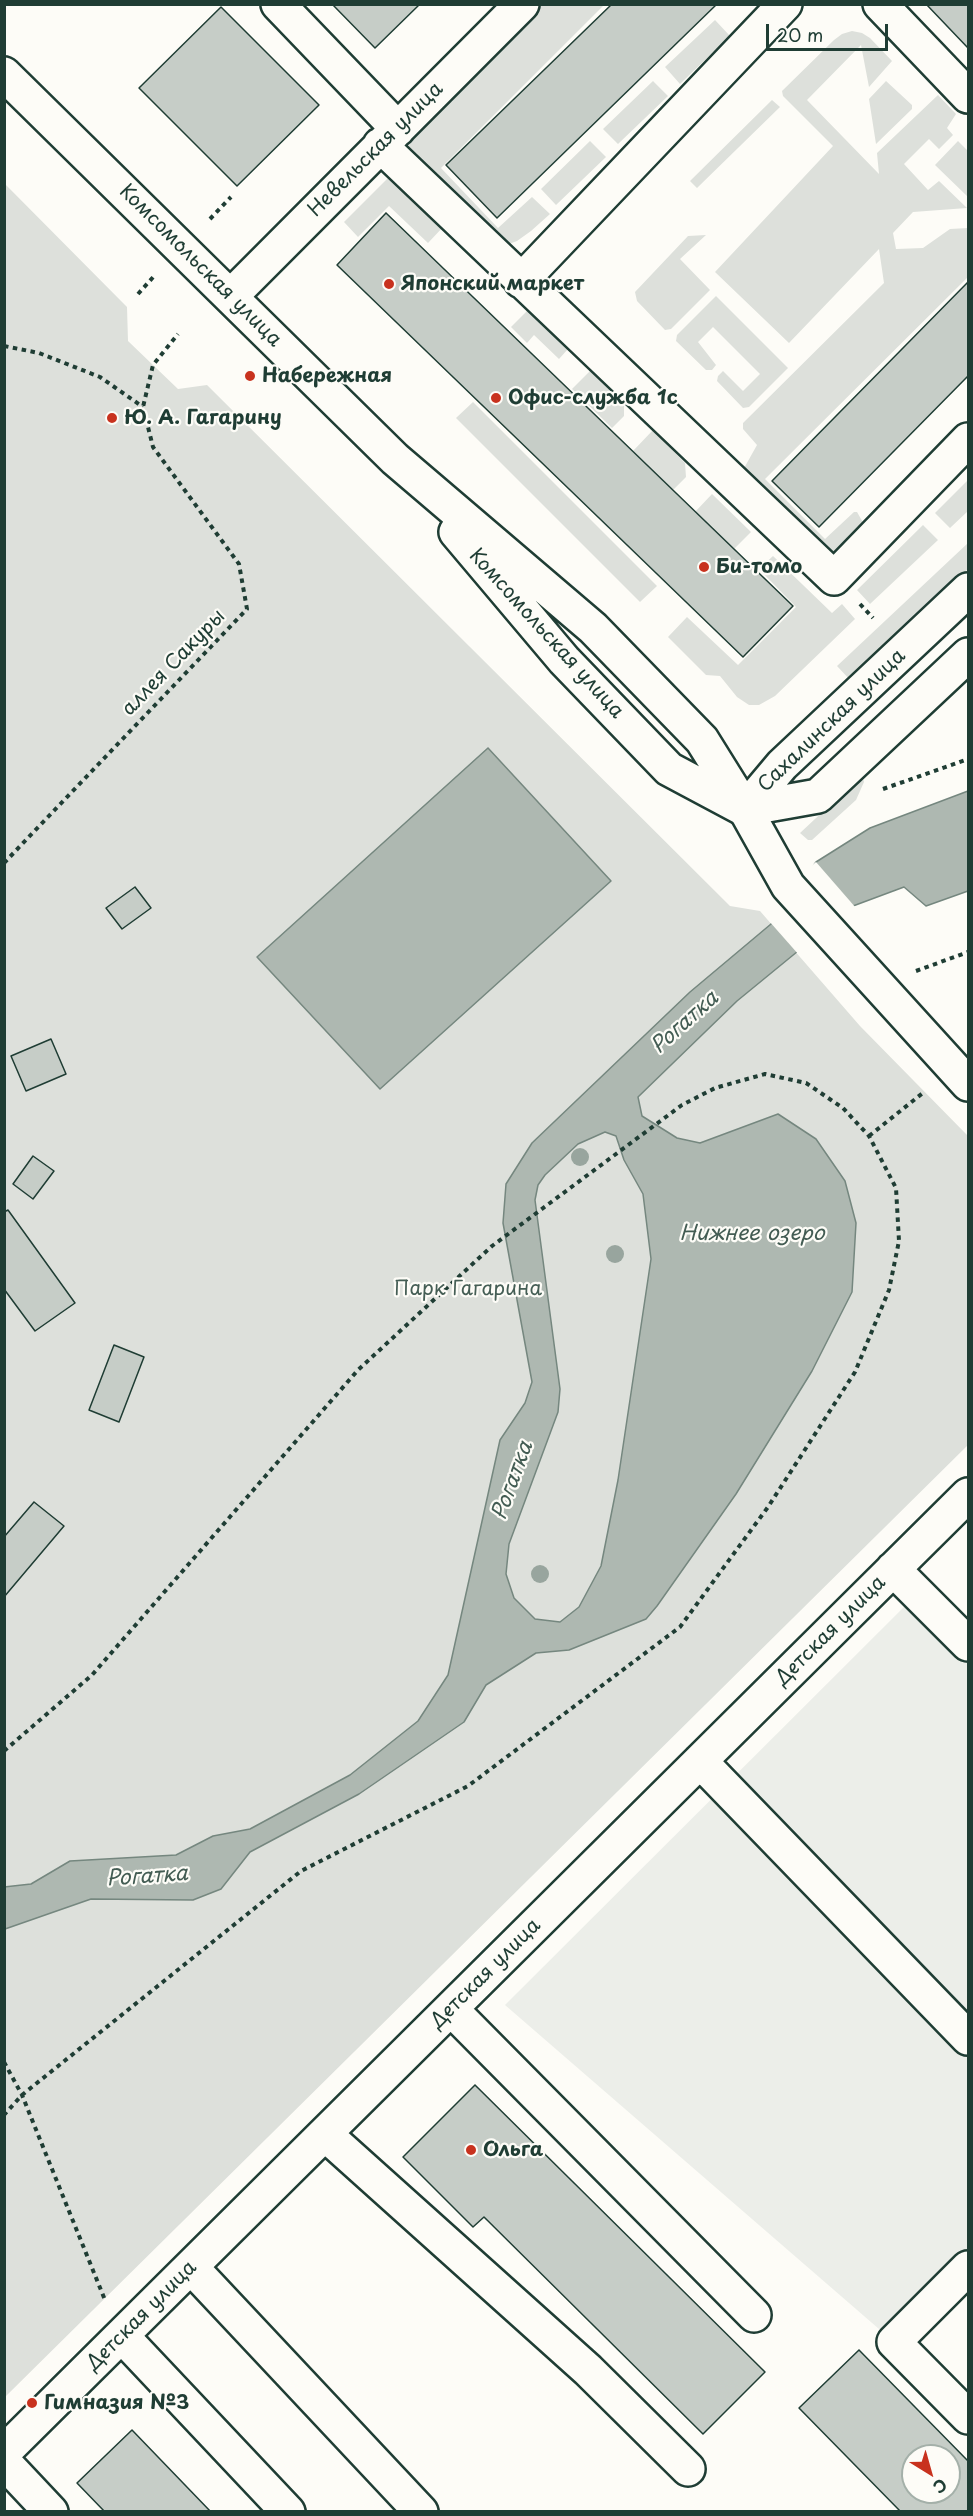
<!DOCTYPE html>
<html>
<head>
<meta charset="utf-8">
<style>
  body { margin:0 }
  #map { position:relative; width:973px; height:2516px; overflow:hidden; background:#fdfcf7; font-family:"Playpen Sans",sans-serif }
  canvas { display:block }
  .frame { position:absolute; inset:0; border:6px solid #1f3d34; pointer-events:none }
  .north { position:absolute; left:901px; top:2444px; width:60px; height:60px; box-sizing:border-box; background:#fdfcf7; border:2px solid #a4b0a9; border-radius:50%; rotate:143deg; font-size:16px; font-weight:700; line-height:24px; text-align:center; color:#1f3d34 }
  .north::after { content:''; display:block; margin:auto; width:21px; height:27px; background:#c8321e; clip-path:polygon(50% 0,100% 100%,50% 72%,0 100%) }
  .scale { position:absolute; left:766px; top:24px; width:122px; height:27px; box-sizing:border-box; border:3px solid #1f3d34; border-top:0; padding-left:8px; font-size:18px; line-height:21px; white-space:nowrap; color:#1f3d34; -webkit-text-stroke:4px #fdfcf7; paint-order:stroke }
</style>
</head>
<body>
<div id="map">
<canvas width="973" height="2516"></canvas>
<div class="frame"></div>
<div class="north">С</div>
<div class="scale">20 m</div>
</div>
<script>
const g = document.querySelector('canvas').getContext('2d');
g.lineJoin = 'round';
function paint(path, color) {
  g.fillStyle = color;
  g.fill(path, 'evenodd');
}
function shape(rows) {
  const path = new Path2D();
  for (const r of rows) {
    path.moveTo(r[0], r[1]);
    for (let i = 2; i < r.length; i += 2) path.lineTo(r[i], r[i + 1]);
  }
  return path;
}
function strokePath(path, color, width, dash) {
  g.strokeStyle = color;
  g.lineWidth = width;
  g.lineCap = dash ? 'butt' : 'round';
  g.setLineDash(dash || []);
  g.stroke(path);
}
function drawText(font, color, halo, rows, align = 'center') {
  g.font = font + ' "Playpen Sans",sans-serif';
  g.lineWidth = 4.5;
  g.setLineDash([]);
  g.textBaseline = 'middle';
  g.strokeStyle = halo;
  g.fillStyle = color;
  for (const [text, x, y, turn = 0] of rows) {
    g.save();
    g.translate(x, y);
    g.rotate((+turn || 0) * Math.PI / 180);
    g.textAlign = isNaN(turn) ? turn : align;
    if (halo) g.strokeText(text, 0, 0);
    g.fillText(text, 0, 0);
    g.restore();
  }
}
paint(shape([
  [918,1593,968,1638,968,2268,894,2342,505,2005]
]), '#eceee9');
paint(shape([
  [541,5,604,5,441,168,498,228,532,197,550,214,531,231,517,241,506,245,408,151,411,136],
  [715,20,730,36,680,84,665,67],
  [852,31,862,33,870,38,892,61,869,87,861,45,807,100,879,174,877,153,938,95,956,114,947,128,953,135,939,149,929,139,904,164,928,190,939,181,967,208,913,212,893,233,896,249,923,248,950,229,968,228,968,277,765,479,825,539,854,512,857,512,865,526,844,551,832,553,826,552,743,470,757,445,743,429,743,423,884,283,879,249,789,343,715,272,833,146,783,96,782,91,834,40,842,34],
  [653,81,668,96,618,144,603,129],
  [886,81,912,105,912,109,876,144,869,99],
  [772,100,780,107,697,188,690,181],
  [590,141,606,157,556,205,541,189],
  [958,141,968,151,968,197,935,165],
  [391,175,444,226,428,243,389,206,358,237,344,222],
  [5,184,127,307,128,341,178,389,207,385,730,906,760,911,860,1026,968,1136,968,1445,5,2397],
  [706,235,680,259,710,290,671,329,665,330,637,301,635,292,688,236],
  [716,296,788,368,749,407,743,408,717,381,718,376,723,371,743,391,760,374,713,327,698,342,716,365,712,370,706,370,676,341,677,335],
  [528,310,568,349,559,359,534,335,527,343,511,327],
  [590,371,624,404,624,416,612,428,572,389],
  [473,402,657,586,640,602,456,418],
  [653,430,685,463,686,477,673,490,633,451],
  [968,480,968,511,950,528,935,513],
  [712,494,751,532,733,550,695,512],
  [923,525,938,540,870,604,857,590],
  [968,543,968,569,851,681,837,666],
  [773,556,832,613,842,604,855,619,775,696,759,705,749,705,737,697,720,676,706,675,668,637,687,617,738,665,796,607,759,569],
  [862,775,864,782,856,800,812,840,808,840,800,833]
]), '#dde0db');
const water = shape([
  [488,748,611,881,380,1089,257,957,488,748],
  [968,791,968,891,926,906,904,887,853,906,737,1001,638,1097,642,1116,677,1138,700,1143,778,1114,816,1139,845,1181,856,1223,852,1292,812,1371,736,1494,657,1606,646,1619,569,1650,536,1653,486,1685,464,1722,359,1794,250,1852,221,1889,193,1900,91,1899,5,1929,4,1887,31,1884,70,1861,176,1855,213,1836,250,1829,350,1775,418,1721,448,1675,500,1440,525,1403,532,1382,503,1223,506,1184,532,1143,690,992,771,924,816,862,870,828,968,791],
  [605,1132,616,1136,624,1160,643,1194,651,1259,618,1480,601,1566,579,1607,560,1622,535,1619,514,1598,506,1574,509,1544,558,1412,560,1389,535,1200,538,1185,545,1175,578,1144,605,1132]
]);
paint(water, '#aeb8b1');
strokePath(water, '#75877f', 1.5);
paint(shape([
  [816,862,856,908,799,955,769,921,805,871]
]), '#fdfcf7');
const building = shape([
  [332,4,420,4,375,48,332,4],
  [612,4,717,4,497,218,446,165,612,4],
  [926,4,968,4,968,48,926,4],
  [221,7,319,105,237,186,139,88,221,7],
  [386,213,793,606,743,657,337,265,386,213],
  [968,282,968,376,819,527,772,481,968,282],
  [135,887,151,908,122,929,106,908,135,887],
  [51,1039,66,1074,26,1091,11,1056,51,1039],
  [33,1156,54,1171,33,1199,13,1184,33,1156],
  [8,1210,75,1303,35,1331,4,1289,4,1212,8,1210],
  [114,1345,144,1357,119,1422,89,1410,114,1345],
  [34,1502,64,1526,4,1597,4,1537,34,1502],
  [475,2085,765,2372,703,2434,484,2217,473,2227,403,2157,475,2085],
  [859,2350,968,2461,968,2512,901,2512,799,2408,859,2350],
  [913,2456,949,2456,949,2492,913,2492,913,2456],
  [132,2430,211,2512,105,2512,77,2483,132,2430]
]);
paint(building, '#c6cdc7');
strokePath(building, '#1f3d34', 1.5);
const minor = shape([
  [278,4,398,129],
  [880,4,968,96],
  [380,145,834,578,968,440],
  [521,281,785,4],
  [231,296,522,4],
  [745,809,788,886,968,1084],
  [893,1569,968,1644],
  [700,1761,968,2038],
  [451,2009,754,2315],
  [325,2134,588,2370,688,2469],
  [191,2267,421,2512],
  [968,2268,894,2342,968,2417],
  [122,2336,288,2512],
  [4,2452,968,1495],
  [4,2462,51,2512]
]);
const major = shape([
  [4,74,395,459,593,628,702,740,745,809],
  [456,532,564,660,669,769,744,809],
  [745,809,782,765,968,590],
  [745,809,818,796,968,655]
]);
strokePath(minor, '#1f3d34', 38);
strokePath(major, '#1f3d34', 38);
strokePath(shape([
  [210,219,231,197],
  [138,294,155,275],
  [4,346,39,353,100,377,143,407],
  [860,604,873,618],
  [883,789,968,759],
  [4,863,247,609,239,564,153,447,143,407,153,365,178,334],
  [916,971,968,952],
  [869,1136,924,1092],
  [4,1751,92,1675,358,1370,492,1246,682,1105,715,1088,765,1074,806,1083,843,1108,869,1136,896,1188,899,1241,889,1290,855,1372,768,1507,680,1627,468,1786,301,1871,22,2095,4,2115],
  [4,2062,22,2095,105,2300]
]), '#1f3d34', 4, [4.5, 4.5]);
strokePath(minor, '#fdfcf7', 33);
strokePath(major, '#fdfcf7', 33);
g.fillStyle = '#98a59e';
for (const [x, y] of [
  [580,1157],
  [615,1254],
  [540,1574]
]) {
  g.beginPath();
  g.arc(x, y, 9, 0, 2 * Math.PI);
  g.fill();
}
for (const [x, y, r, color] of [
  [389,284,6,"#c8321e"],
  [250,376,6,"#c8321e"],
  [496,398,6,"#c8321e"],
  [112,418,6,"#c8321e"],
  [704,567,6,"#c8321e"],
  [471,2150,6,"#c8321e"],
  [32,2403,6,"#c8321e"]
]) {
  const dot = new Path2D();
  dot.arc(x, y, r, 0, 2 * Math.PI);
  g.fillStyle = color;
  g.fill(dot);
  strokePath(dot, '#fdfcf7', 2);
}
drawText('20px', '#1f3d34', '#fdfcf7', [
  ["Невельская улица",376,150,-45],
  ["Комсомольская улица",200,266,45],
  ["Комсомольская улица",546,634,48],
  ["аллея Сакуры",174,663,-46],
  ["Сахалинская улица",832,721,-44],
  ["Детская улица",831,1631,-45],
  ["Детская улица",486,1974,-45],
  ["Детская улица",142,2316,-45]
]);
drawText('bold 20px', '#1f3d34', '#fdfcf7', [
  ["Японский маркет",401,284],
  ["Набережная",262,376],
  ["Офис-служба 1с",508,398],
  ["Ю. А. Гагарину",124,418],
  ["Би-томо",716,567],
  ["Ольга",483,2150],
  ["Гимназия №3",44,2403]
], 'left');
drawText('20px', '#455e55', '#fdfcf7', [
  ["Парк Гагарина",468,1289]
]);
drawText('italic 21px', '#435c53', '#fdfcf7', [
  ["Рогатка",685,1023,-42],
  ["Нижнее озеро",752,1234],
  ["Рогатка",513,1481,-70],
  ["Рогатка",147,1877,-4]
]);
</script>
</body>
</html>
